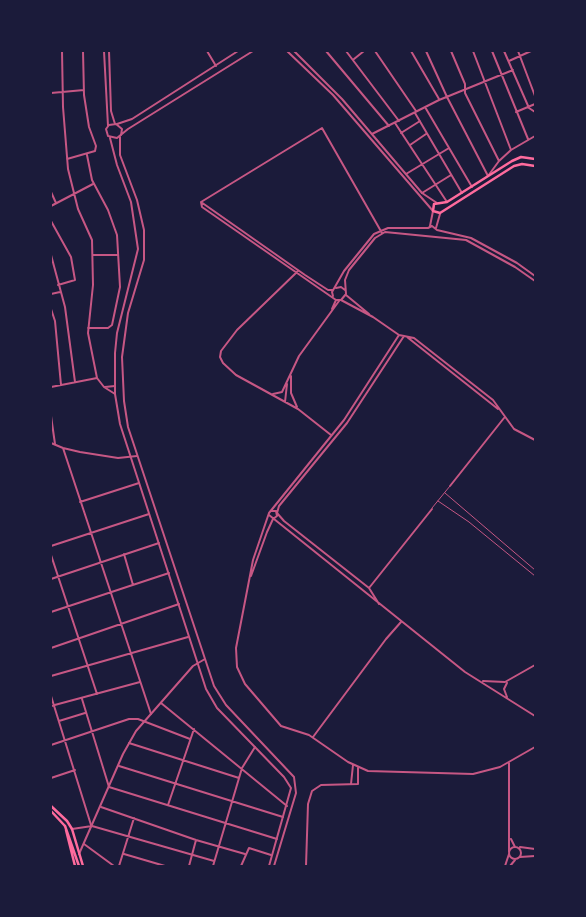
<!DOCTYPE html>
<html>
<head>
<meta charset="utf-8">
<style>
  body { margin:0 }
  #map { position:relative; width:586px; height:917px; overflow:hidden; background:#1b1b3a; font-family:Mulish,sans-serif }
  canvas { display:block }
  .frame { position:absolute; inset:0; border:52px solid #1b1b3a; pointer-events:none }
</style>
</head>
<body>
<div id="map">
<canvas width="586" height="917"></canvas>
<div class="frame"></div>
</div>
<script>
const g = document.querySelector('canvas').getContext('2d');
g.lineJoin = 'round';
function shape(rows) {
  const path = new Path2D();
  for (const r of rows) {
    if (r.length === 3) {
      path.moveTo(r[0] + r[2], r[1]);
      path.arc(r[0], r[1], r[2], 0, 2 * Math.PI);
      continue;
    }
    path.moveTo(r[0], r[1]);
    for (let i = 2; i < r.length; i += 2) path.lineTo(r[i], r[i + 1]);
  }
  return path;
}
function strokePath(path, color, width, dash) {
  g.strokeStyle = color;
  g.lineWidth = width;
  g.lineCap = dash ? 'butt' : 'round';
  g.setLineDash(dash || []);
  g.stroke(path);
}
strokePath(shape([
  [445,493,535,570],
  [438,501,469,522,535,576],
  [432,508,450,486]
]), '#c65784', 1);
strokePath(shape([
  [62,51,63,107,68,169,78,209,92,240,93,285,88,333,97,378,104,387,115,394],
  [207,51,216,66],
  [326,51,389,126],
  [346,51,399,121],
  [375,51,416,111],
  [411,51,439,99],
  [426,51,447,97,488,176,499,161,511,150,535,136],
  [451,51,465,84,465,93,499,161],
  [473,51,511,150],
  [492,51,528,139],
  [504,51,529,108,535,112],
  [518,51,535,96],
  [354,59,364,51],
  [509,61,531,51],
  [51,93,84,90],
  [425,107,472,187],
  [516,112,535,104],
  [415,113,462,193],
  [395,123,447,202],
  [401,133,420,121],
  [372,134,439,100,513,70],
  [410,145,426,134],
  [87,155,92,180,108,210,117,235,120,287,112,325,108,328,88,328],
  [67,159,95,151,96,146,89,127,84,95,83,51],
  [406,174,449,148],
  [51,192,56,203],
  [422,193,451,175],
  [201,202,202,207,336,300,341,300,373,317,399,335,414,338,493,400,514,429,535,440],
  [201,202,322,128,382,233],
  [201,202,305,275,328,290,333,290],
  [51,206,93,184],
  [51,221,71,257,75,280,58,285],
  [430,226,433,211],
  [436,228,440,214],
  [51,255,65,307,75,382],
  [93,255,118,255],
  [298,271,237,330,221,351,220,357,223,363,236,375,298,409,331,435],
  [336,288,341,287,345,290],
  [51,294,60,292],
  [346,295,369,314],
  [333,296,332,292,344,271,374,234,388,228,428,228,432,226,437,230,471,238,517,263,535,276],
  [341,300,346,294,345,280,349,270,375,238,385,232,466,240,515,267,535,281],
  [51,309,55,321,61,385],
  [332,309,336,300],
  [399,335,344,420,269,513,253,560,236,648,237,667,245,684,281,726,309,735,348,762,368,771,473,774,500,767,535,747],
  [407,337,498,409],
  [291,376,291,393,297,407],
  [51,387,97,378],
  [105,387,115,386],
  [273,394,282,392,299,356,339,301],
  [285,402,287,384],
  [51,416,55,444],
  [51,443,63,448,80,452,118,458,137,456],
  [63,448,151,714],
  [450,486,504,418],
  [80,502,139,483],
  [269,515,465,672,535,716],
  [51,546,149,514],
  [124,554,133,585],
  [51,555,97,694],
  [251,576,267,532,273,519,277,516,276,511,271,511],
  [51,579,159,543],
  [369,588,432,509],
  [379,604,369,588,284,521,277,513,279,506,347,423,404,336],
  [51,612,169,573],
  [51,648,179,604],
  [51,676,188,637],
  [483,681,505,682,535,665],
  [51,696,91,825],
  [507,697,504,689,507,683],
  [82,699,109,787,277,839],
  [161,703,287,806],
  [51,706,140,682],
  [59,721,85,713],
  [313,737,386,639,401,622],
  [129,743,239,778],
  [51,745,129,719,138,719,190,739],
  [119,766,283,817],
  [51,778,75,770],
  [351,784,353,765],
  [168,805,194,729],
  [101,807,196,840,245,854],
  [72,829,92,826,214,861],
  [511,839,515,847],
  [84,844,114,866],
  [515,853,6],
  [520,847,535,849],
  [509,852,509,763],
  [124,854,165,866],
  [520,857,535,856],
  [119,866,134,818],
  [189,866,196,840],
  [213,866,242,768,255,747],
  [241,866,249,848,271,855],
  [306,866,308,804,312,791,321,785,358,784,358,768],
  [505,866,509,854],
  [510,866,515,860]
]), '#c65784', 2);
strokePath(shape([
  [104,51,108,126],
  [109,51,111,111,115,124],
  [287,51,333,95,433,211],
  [294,51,342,99,422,193,437,203],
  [117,124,132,119,238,51],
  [121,135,122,129,116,124,109,125,106,129,108,136,117,138,128,129,253,51],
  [120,137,120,155,137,200,144,230,144,260,128,313,122,357,124,401,128,427,214,686,226,705,294,777,296,793,274,866],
  [110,138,117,165,131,202,138,249,117,333,115,353,115,394,120,424,206,689,217,708,284,777,291,788,269,866],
  [79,854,123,754,136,731,193,666,205,659]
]), '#c65784', 2);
strokePath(shape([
  [535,159,521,157,512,161,447,202,434,204,433,211,440,213,514,166,522,164,535,166],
  [51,806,67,821,72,829],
  [51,811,65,826]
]), '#ff6b9d', 2.5);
strokePath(shape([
  [65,826,79,866],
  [72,829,83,866],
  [66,830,75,866]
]), '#ff6b9d', 2.5);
</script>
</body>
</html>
